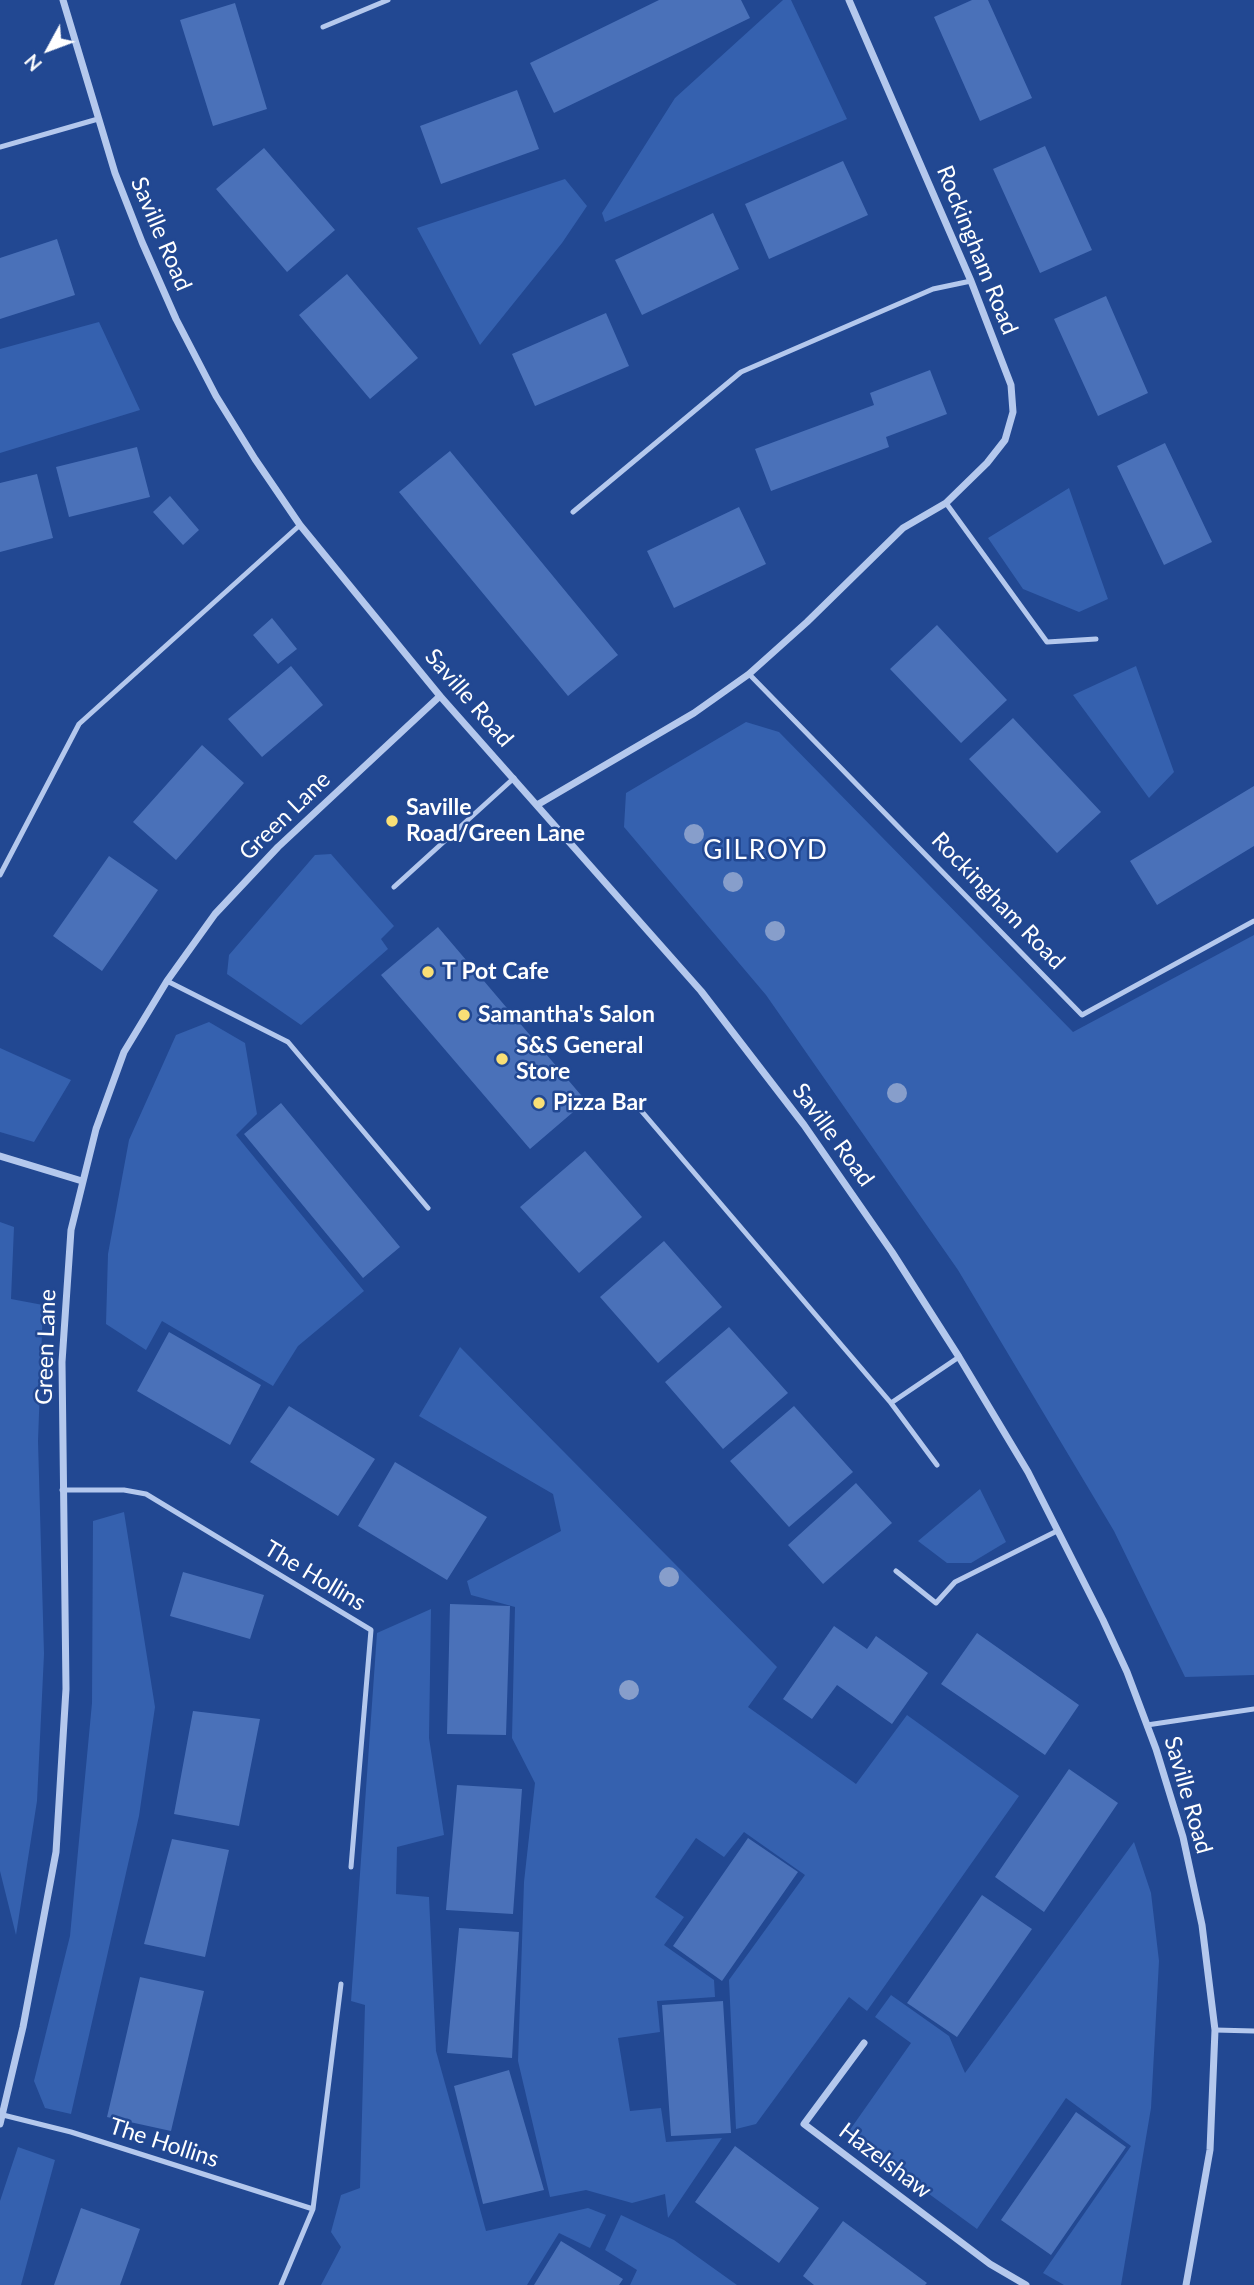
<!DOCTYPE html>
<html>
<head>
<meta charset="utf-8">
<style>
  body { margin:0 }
  #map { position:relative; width:1254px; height:2285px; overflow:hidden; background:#224892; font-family:Lato,sans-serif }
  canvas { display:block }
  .north { position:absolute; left:14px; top:14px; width:70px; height:70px; -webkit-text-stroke:5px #224892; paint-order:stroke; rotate:229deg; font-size:19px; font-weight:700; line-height:28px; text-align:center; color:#fff }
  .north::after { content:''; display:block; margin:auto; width:24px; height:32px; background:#fff; clip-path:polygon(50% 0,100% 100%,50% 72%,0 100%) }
</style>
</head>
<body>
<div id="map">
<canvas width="1254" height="2285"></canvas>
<div class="north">N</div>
</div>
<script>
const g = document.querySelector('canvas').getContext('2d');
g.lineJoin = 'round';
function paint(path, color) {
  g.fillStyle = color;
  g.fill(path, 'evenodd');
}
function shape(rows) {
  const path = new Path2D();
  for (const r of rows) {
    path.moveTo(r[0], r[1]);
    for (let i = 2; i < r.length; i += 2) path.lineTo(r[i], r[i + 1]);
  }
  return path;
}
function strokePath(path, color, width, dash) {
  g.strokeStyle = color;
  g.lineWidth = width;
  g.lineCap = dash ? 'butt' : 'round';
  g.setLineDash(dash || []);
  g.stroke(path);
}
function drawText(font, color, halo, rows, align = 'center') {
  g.font = font + ' Lato,sans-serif';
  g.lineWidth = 5;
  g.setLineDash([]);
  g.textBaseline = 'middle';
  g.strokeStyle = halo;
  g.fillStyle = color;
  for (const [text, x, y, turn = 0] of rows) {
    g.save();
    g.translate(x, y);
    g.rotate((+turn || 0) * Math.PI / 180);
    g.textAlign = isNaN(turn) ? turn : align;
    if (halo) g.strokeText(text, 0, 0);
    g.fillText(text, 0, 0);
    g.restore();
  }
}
paint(shape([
  [783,0,791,0,847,119,605,222,602,213,675,98],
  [565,179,587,206,562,243,480,345,417,228],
  [99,322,140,410,0,453,0,349],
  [1069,488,1108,599,1079,612,1023,589,988,538],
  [1136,666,1174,772,1149,798,1073,695],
  [746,722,779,732,1073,1032,1254,935,1254,1675,1185,1677,1114,1531,958,1270,766,995,624,827,626,793],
  [331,854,394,926,381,939,388,949,301,1025,227,974,229,955,315,855],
  [209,1022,245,1043,257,1114,236,1135,364,1291,298,1346,273,1386,162,1321,146,1350,106,1324,108,1254,129,1140,176,1035],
  [0,1048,71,1080,34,1142,0,1132],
  [0,1222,14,1227,11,1299,43,1305,38,1441,44,1654,37,1801,16,1935,0,1871],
  [460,1347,777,1667,748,1707,856,1784,907,1715,1019,1796,867,2011,849,1997,756,2124,736,2129,729,1980,805,1875,744,1832,724,1857,696,1838,655,1897,684,1917,664,1945,714,1980,715,1997,657,2001,660,2032,618,2038,630,2111,661,2108,666,2142,722,2138,668,2218,665,2194,632,2203,586,2190,550,2197,518,2061,524,1882,535,1783,512,1738,515,1607,471,1595,467,1581,561,1531,553,1494,419,1416],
  [980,1489,1006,1542,971,1563,947,1563,918,1541],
  [124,1512,155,1707,139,1816,71,2114,45,2108,34,2081,70,1936,92,1703,93,1521],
  [431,1609,429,1738,444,1835,397,1847,396,1894,429,1897,436,2051,486,2231,588,2208,606,2215,590,2248,559,2233,527,2285,321,2285,341,2247,331,2232,341,2195,360,2188,365,2005,351,2001,377,1633],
  [1134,1842,1151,1893,1159,1961,1151,2108,1121,2285,1064,2285,1043,2273,1131,2146,1066,2098,977,2229,847,2134,911,2043,875,2017,891,1995,949,2036,965,2073],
  [18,2147,55,2160,21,2285,0,2285,0,2201],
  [621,2215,674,2240,737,2285,630,2285,637,2270,605,2250]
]), '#3561af');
paint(shape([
  [659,0,741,0,750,18,554,113,530,63],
  [972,0,988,0,1032,98,980,121,934,17],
  [235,3,267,109,213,126,180,20],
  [517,90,539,149,441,184,420,126],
  [1045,146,1092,250,1040,273,993,169],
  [264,148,335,230,287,272,216,189],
  [843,161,868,215,769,259,745,204],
  [713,213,739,269,642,315,615,260],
  [57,239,75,295,0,319,0,258],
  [347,274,418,358,370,399,299,315],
  [1106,296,1148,393,1098,416,1054,319],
  [606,313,629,366,535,406,512,354],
  [930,370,947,414,886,437,889,447,771,491,755,449,874,405,870,393],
  [1165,443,1212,542,1164,565,1117,466],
  [137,447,150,497,69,517,56,467],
  [450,451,618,655,568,696,399,492],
  [37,474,53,538,0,552,0,483],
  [170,496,199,530,183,545,153,512],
  [739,507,766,564,674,608,647,551],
  [272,618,297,649,278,664,253,635],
  [937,625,1007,700,961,743,890,669],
  [291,666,323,705,262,757,228,719],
  [1013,718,1101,812,1057,853,969,759],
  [202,745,244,783,176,860,133,822],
  [1254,786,1254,846,1157,905,1130,861],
  [109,856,158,890,102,971,53,936],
  [438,927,586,1101,530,1149,381,975],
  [281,1103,400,1247,363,1278,244,1134],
  [585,1151,642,1217,579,1273,520,1207],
  [664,1241,722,1307,658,1363,600,1297],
  [729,1327,788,1393,723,1449,665,1382],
  [169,1332,261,1385,230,1445,137,1391],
  [289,1406,375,1459,338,1516,250,1462],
  [794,1406,853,1472,789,1527,730,1461],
  [395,1462,487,1517,447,1580,358,1526],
  [856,1483,892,1523,823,1584,788,1545],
  [183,1572,264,1595,250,1639,170,1616],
  [450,1604,510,1606,506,1735,447,1734],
  [834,1626,867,1649,876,1636,928,1673,892,1724,837,1685,812,1719,783,1699],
  [977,1633,1079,1705,1045,1755,941,1684],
  [193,1711,260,1719,239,1826,174,1814],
  [1069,1769,1118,1803,1044,1912,995,1877],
  [457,1785,522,1789,513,1914,446,1910],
  [748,1838,798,1872,722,1981,673,1946],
  [172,1839,229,1850,205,1957,144,1944],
  [982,1895,1032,1929,957,2037,907,2003],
  [459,1928,519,1932,512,2058,447,2053],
  [140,1977,204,1991,171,2131,107,2117],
  [723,2001,731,2133,671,2136,662,2005],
  [509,2070,544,2190,483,2204,454,2086],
  [1076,2112,1126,2147,1051,2255,1001,2220],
  [735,2146,819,2208,779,2263,695,2202],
  [81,2208,140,2229,120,2285,54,2285],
  [843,2221,927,2283,925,2285,814,2285,803,2276],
  [561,2241,623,2279,619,2285,534,2285]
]), '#4a71b9');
strokePath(shape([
  [323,27,388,0],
  [0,147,98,119],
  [946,503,1047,642,1096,639],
  [573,512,741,372,933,289,971,281],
  [749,674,1082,1015,1254,921],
  [0,875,79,724,300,525],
  [394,887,514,778],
  [167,981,288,1042,428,1208],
  [632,1100,891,1403,937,1465],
  [891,1403,959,1357],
  [62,1490,124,1490,146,1494,371,1630,351,1867],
  [896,1571,936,1603,955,1582,1057,1531],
  [1147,1725,1254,1709],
  [1215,2030,1254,2031],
  [3,2115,71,2132,313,2209],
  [281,2285,313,2209,341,1984]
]), '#b4c8ed', 5);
strokePath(shape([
  [63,0,115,173,142,242,176,319,216,396,255,459,300,525,440,696,701,991,804,1125,892,1252,959,1357,1028,1472,1103,1620,1127,1672,1156,1749,1183,1837,1202,1925,1215,2030,1210,2150,1186,2285],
  [537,805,694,713,749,674,807,622,903,528,946,503,987,463,1005,440,1013,412,1011,385,971,281,849,0],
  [0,1156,82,1181],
  [864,2043,804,2124,990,2264,1026,2285],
  [0,2124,23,2027,56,1852,66,1689,62,1362,71,1230,96,1129,124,1052,167,981,215,914,278,847,440,696]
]), '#b4c8ed', 7);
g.fillStyle = '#879ecb';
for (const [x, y] of [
  [694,834],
  [733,882],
  [775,931],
  [897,1093],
  [669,1577],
  [629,1690]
]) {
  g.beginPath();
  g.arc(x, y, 10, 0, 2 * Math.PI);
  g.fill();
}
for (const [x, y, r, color] of [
  [392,821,7,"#f9df76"],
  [428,972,7,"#f9df76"],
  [464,1015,7,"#f9df76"],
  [502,1059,7,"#f9df76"],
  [539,1103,7,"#f9df76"]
]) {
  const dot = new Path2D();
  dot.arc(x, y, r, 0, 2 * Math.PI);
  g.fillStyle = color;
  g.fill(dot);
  strokePath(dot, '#224892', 2.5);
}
drawText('23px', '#fff', '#224892', [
  ["Saville Road",161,234,67],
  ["Rockingham Road",977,250,68],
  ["Saville Road",469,698,49],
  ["Green Lane",285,816,-44],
  ["Rockingham Road",998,901,46],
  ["Saville Road",833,1135,54],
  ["Green Lane",46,1347,-88],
  ["The Hollins",315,1576,31],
  ["Saville Road",1188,1795,74],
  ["The Hollins",164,2143,18],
  ["Hazelshaw",885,2161,37]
]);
drawText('bold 23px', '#fff', '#224892', [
  ["Saville",406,808],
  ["Road/Green Lane",406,834],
  ["T Pot Cafe",442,972],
  ["Samantha's Salon",478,1015],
  ["S&S General",516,1046],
  ["Store",516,1072],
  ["Pizza Bar",553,1103]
], 'left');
g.letterSpacing = '2px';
drawText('26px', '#fff', '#224892', [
  ["GILROYD",766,851]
]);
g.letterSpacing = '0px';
</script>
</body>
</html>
